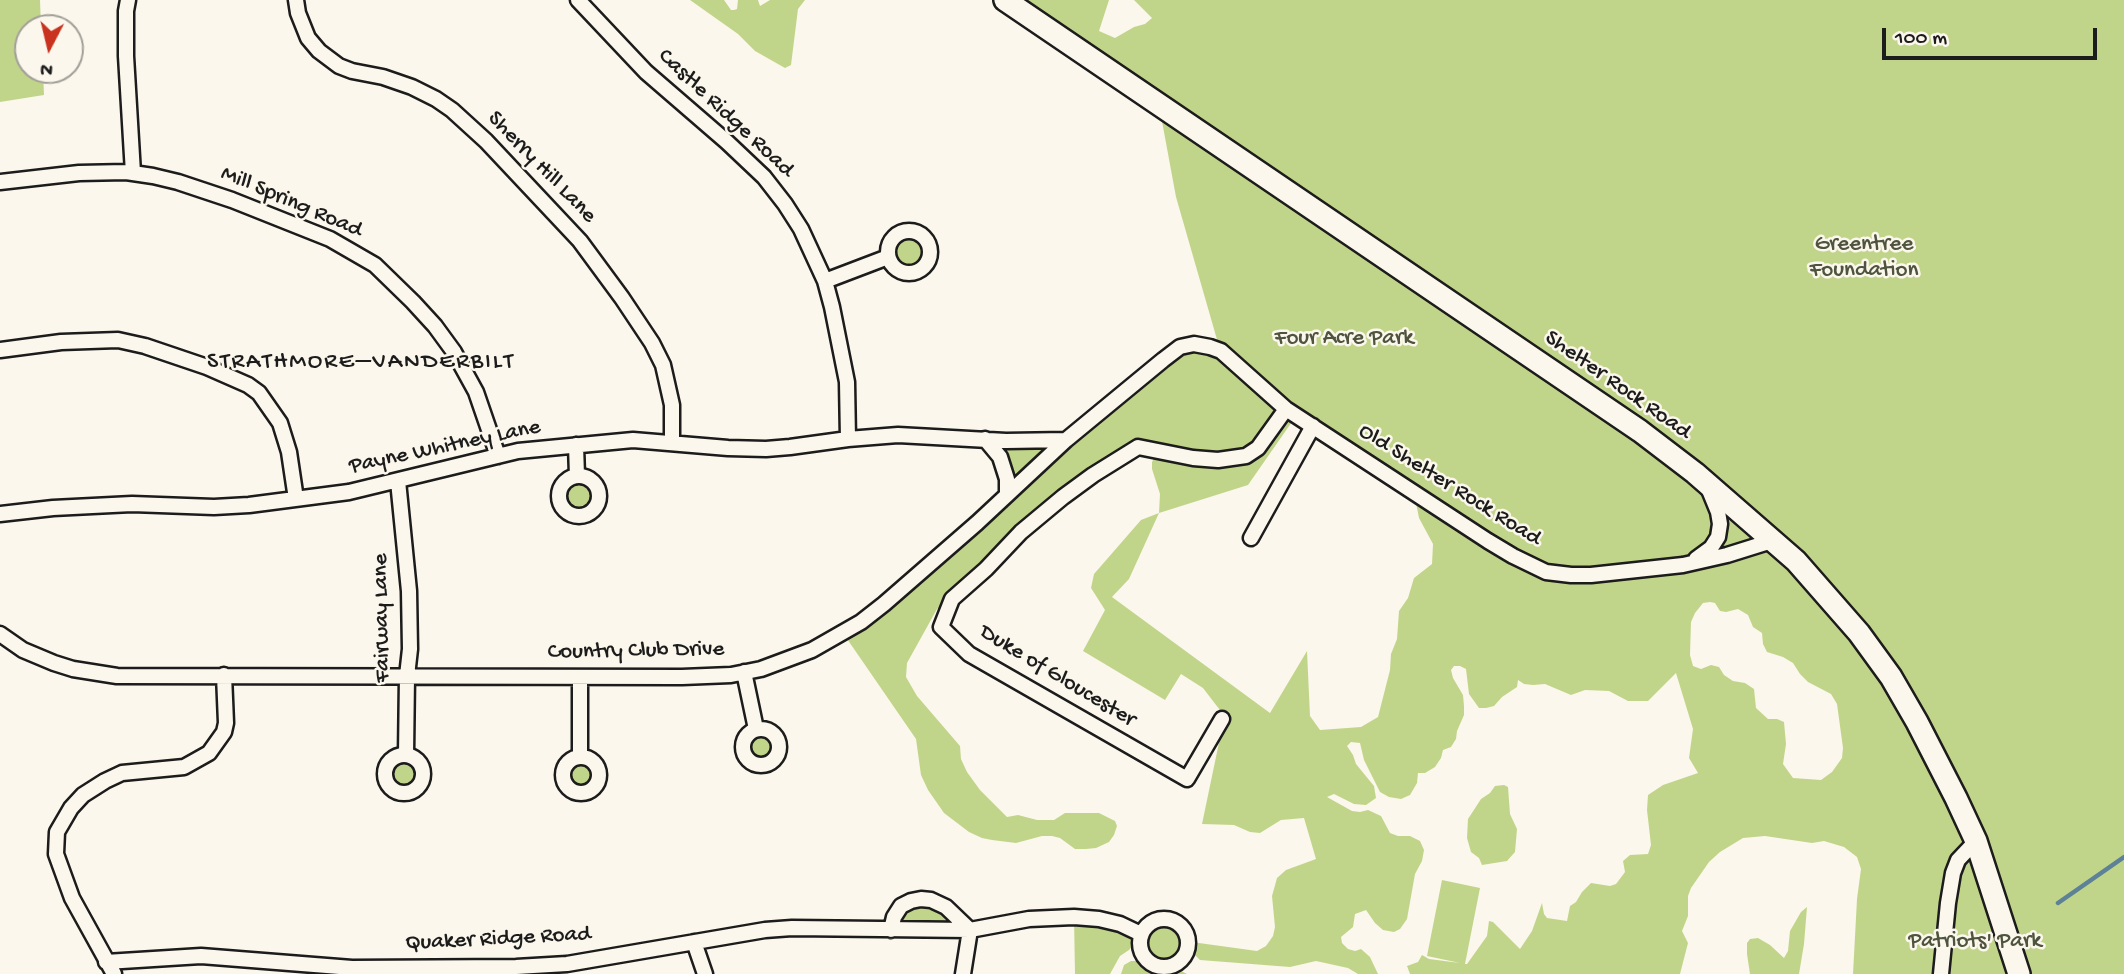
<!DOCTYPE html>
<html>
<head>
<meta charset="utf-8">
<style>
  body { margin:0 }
  #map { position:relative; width:2124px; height:974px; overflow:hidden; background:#fbf7ec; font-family:"Gochi Hand",sans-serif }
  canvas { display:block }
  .north { position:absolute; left:14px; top:14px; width:70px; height:70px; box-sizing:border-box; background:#fbf7ec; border:2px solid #a29f99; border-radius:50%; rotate:187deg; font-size:19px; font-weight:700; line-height:28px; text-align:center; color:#1c1c1c }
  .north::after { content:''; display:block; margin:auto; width:24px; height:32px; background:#c8321e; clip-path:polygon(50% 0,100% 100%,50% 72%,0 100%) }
  .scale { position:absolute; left:1882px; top:28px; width:215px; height:32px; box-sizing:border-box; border:4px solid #1c1c1c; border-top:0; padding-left:9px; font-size:21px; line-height:24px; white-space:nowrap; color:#1c1c1c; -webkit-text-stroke:5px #fbf7ec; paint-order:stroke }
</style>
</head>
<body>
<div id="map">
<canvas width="2124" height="974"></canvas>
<div class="north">N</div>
<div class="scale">100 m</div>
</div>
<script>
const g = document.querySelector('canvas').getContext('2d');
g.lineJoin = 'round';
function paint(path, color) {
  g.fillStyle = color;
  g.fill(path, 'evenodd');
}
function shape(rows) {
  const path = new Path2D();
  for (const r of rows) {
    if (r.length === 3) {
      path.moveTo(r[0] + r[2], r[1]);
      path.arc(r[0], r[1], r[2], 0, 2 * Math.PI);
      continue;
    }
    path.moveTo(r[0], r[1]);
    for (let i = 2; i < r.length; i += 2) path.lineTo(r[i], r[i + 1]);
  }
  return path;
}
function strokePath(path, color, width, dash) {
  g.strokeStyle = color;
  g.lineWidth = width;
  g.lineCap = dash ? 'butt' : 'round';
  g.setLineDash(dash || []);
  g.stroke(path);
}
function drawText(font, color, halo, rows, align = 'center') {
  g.font = font + ' "Gochi Hand",sans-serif';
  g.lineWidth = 5;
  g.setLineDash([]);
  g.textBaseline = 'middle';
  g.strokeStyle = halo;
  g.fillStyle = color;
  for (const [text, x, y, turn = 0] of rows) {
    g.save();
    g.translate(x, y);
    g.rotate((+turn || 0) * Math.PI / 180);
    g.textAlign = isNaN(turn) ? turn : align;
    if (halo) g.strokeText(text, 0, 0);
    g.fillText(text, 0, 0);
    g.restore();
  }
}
paint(shape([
  [0,0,40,0,41,28,28,28,28,70,43,70,44,95,0,102],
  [690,0,724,0,731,10,734,10,737,9,738,0,758,0,760,6,770,0,805,0,798,9,791,65,785,68,755,51,738,34],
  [1005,0,1109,0,1099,31,1115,38,1134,27,1145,24,1152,18,1134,0,2124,0,2124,974,1853,974,1857,899,1861,869,1857,857,1844,847,1824,841,1812,843,1765,836,1743,838,1720,852,1709,862,1691,888,1688,896,1688,916,1682,931,1688,943,1680,974,1410,974,1407,966,1418,962,1422,955,1429,959,1460,963,1427,956,1442,880,1480,888,1465,964,1467,964,1487,936,1489,921,1493,922,1520,949,1532,931,1542,903,1544,914,1547,918,1567,921,1570,906,1576,902,1582,892,1591,883,1610,886,1616,884,1625,872,1623,861,1630,855,1648,854,1651,845,1647,810,1648,795,1663,785,1698,773,1689,758,1693,729,1676,673,1648,701,1628,701,1609,691,1585,690,1571,695,1545,684,1533,685,1524,684,1518,680,1517,687,1502,697,1494,706,1486,708,1479,708,1469,694,1466,669,1460,666,1454,666,1451,670,1453,678,1463,695,1464,706,1464,715,1457,731,1456,739,1451,747,1443,750,1441,758,1435,767,1425,773,1418,773,1417,783,1410,795,1401,799,1389,797,1380,792,1364,760,1360,743,1351,742,1347,746,1353,755,1356,764,1374,786,1376,798,1366,805,1354,804,1334,794,1327,797,1352,811,1360,812,1368,810,1381,816,1390,833,1398,836,1410,836,1420,841,1424,850,1422,861,1415,874,1407,919,1400,929,1394,932,1383,930,1375,923,1366,910,1355,914,1353,927,1341,937,1342,943,1348,949,1355,951,1361,949,1370,957,1378,974,1358,974,1348,968,1316,961,1290,967,1200,960,1195,955,1193,948,1194,944,1199,943,1257,951,1266,946,1273,936,1275,927,1272,896,1277,878,1286,870,1316,859,1304,818,1281,820,1260,833,1250,832,1234,825,1202,824,1221,733,1226,718,1203,688,1181,674,1165,700,1083,651,1105,610,1091,588,1094,574,1141,520,1159,513,1160,494,1152,469,1152,462,1156,455,1138,447,1063,497,952,599,937,609,907,663,906,677,917,696,960,746,961,759,967,772,980,790,1007,817,1018,815,1037,820,1054,820,1065,813,1099,813,1115,821,1117,826,1114,835,1109,842,1096,848,1086,849,1075,849,1060,838,1052,836,1042,836,1016,843,992,840,982,838,969,832,944,813,928,790,921,775,916,739,843,633,1007,495,1007,479,985,439,1066,440,1180,347,1220,350,1176,197,1159,105],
  [1296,416,1414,493,1419,518,1433,544,1432,564,1414,578,1408,598,1399,611,1397,639,1391,654,1390,670,1378,717,1361,727,1320,730,1310,716,1307,651,1270,713,1112,597,1129,579,1159,513,1248,485],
  [1710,602,1715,603,1720,611,1726,612,1738,609,1748,615,1753,627,1762,633,1763,644,1767,652,1783,657,1793,663,1800,674,1808,682,1831,694,1837,704,1843,748,1842,758,1832,772,1821,780,1793,778,1783,764,1786,744,1784,722,1777,719,1768,719,1756,708,1754,689,1745,683,1733,681,1724,675,1719,667,1711,665,1701,669,1693,666,1690,655,1691,622,1695,613,1703,603],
  [909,252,21],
  [579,496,20],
  [761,747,18],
  [404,775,19],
  [581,775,18],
  [1504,785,1508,787,1510,814,1517,829,1515,852,1507,861,1482,865,1479,858,1471,852,1467,838,1468,819,1481,799,1490,793,1495,786],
  [921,899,970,930,891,930,894,917],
  [1807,907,1804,944,1799,974,1750,974,1747,954,1747,943,1750,939,1758,938,1770,945,1784,958,1788,951,1790,931,1801,912],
  [1074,917,1131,933,1135,939,1135,943,1129,950,1120,956,1110,974,1075,974],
  [1164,943,24],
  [1131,961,1137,961,1147,967,1166,972,1181,971,1187,974,1121,974,1124,965]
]), '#c1d58a');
strokePath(shape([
  [2058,903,2124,857]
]), '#5d8196', 4.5);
const minor = shape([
  [128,0,126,11,126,56,133,173],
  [296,0,298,13,308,38,319,51,339,66,352,71,383,77,412,87,436,99,452,110,486,141,580,241,622,298,652,343,663,365,672,405,672,443],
  [578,0,646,72,727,142,764,177,785,204,801,229,825,281,832,307,847,382,848,439],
  [0,182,79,173,126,172,153,176,178,182,232,200,330,239,375,265,413,302,435,326,454,352,476,392,498,456],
  [909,252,21],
  [825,281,888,257],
  [0,350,61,342,118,340,145,346,207,367,248,385,259,393,280,423,289,452,296,499],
  [985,439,1000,457,1007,479,1007,495],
  [576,445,577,476],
  [579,496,20],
  [398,481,409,591,410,649,407,676,406,755],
  [0,514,53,508,132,504,214,507,249,505,349,492,518,451,633,440,728,448,766,449,790,447,848,439,898,435,1006,441,1066,440],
  [1251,538,1313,426],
  [1696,559,1711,548,1718,537,1720,524,1718,512,1709,490],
  [0,634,23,650,54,663,73,669,117,676,682,677,731,675,761,669,812,650,861,622,884,604,977,523,1066,440,1163,360,1180,347,1194,344,1210,347,1221,351,1286,409,1488,541,1513,556,1546,572,1571,575,1591,575,1683,565,1727,555,1775,540],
  [744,672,756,729],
  [580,677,580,757],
  [1222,719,1187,779,969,654,941,627,952,599,986,569,1021,532,1063,497,1093,475,1138,447,1193,458,1218,460,1246,456,1258,448,1286,409],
  [761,747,18],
  [404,774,19],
  [581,775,18],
  [1164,943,24],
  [891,930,894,917,901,906,911,901,921,899,931,900,946,907,970,930,963,974],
  [694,942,705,974],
  [106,962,201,956,352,968,516,967,567,964,765,930,792,928,970,930,1029,919,1074,917,1099,919,1120,924,1141,934],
  [114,974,72,898,56,854,57,832,71,808,83,795,105,781,122,773,184,767,209,753,224,732,226,723,224,675],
  [1941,974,1948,903,1953,873,1958,860,1976,841]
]);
const secondary = shape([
  [1005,0,1640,431,1695,473,1796,561,1859,633,1891,677,1917,722,1956,798,1976,841,2019,974]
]);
strokePath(minor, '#1c1c1c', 19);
strokePath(secondary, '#1c1c1c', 26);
strokePath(minor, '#fbf7ec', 14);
strokePath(secondary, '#fbf7ec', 21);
drawText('23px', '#1c1c1c', '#fbf7ec', [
  ["Castle Ridge Road",725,114,43],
  ["Sherry Hill Lane",541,168,46],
  ["Mill Spring Road",291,203,23],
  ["Shelter Rock Road",1617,386,35],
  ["Payne Whitney Lane",445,448,-12],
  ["Old Shelter Rock Road",1449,486,32],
  ["Fairway Lane",383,618,-91],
  ["Country Club Drive",636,652,-1],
  ["Duke of Gloucester",1057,677,31],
  ["Quaker Ridge Road",498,940,-3]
]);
drawText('23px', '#4e543d', '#fbf7ec', [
  ["Greentree",1864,245],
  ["Foundation",1864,271],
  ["Four Acre Park",1344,339],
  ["Patriots' Park",1975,942]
]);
g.letterSpacing = '2px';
drawText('24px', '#1c1c1c', '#fbf7ec', [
  ["STRATHMORE–VANDERBILT",361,363]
]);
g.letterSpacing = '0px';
</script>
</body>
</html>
